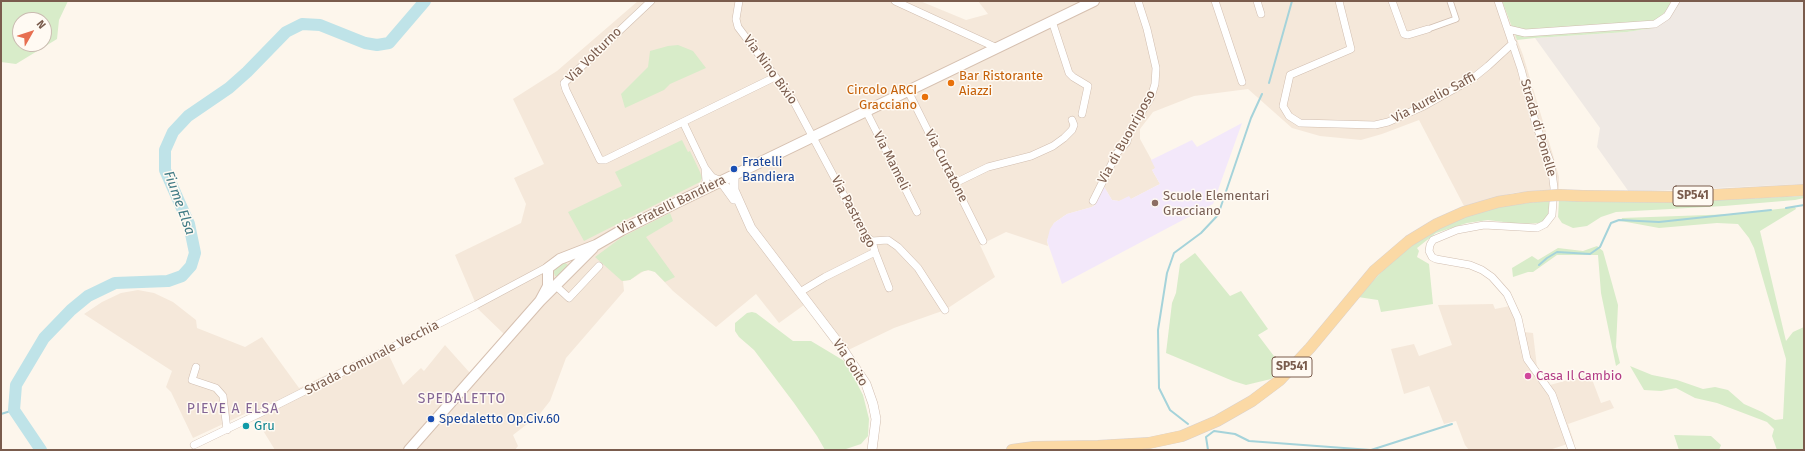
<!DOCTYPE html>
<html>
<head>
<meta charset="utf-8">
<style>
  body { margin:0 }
  #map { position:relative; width:1805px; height:451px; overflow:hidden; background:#fdf6ec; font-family:"Fira Sans",sans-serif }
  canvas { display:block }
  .frame { position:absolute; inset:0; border:2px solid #7a5c4d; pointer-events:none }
  .north { position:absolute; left:12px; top:12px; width:40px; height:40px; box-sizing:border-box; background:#fffaf3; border:1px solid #cabbb1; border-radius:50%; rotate:51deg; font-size:11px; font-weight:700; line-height:16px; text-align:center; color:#7a5c4d }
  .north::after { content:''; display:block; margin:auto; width:14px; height:18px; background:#e76f51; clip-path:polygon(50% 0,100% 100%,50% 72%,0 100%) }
</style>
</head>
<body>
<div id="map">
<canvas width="1805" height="451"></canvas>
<div class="frame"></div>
<div class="north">N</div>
</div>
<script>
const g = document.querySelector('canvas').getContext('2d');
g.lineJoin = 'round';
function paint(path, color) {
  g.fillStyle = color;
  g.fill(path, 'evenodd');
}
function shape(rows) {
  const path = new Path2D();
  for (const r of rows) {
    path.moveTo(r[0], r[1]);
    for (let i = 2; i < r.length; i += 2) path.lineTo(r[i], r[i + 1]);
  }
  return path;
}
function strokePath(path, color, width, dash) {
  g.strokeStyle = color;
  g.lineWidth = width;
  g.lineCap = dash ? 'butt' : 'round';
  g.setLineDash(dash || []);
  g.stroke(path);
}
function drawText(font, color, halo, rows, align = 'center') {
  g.font = font + ' "Fira Sans",sans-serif';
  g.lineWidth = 3;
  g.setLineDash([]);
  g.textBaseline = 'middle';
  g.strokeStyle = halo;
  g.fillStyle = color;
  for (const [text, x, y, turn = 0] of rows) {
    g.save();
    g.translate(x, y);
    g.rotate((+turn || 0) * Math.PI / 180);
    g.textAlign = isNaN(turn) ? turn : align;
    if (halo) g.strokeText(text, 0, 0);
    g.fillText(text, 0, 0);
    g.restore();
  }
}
paint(shape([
  [638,1,920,1,966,20,988,14,978,1,1502,1,1523,55,1553,155,1559,177,1559,189,1513,193,1464,206,1419,120,1382,134,1361,140,1320,136,1292,128,1248,89,1194,96,1153,112,1140,129,1140,139,1156,168,1152,170,1160,184,1131,199,1119,201,1112,200,1103,185,1095,204,1092,207,1067,214,1054,223,1047,241,1048,246,1006,232,980,245,995,277,945,310,894,328,840,354,804,305,779,323,756,294,716,327,673,291,655,272,651,270,644,271,630,280,623,281,624,291,566,358,550,401,539,415,513,435,518,446,515,450,275,450,251,411,193,438,171,392,166,387,172,371,84,314,102,302,121,293,138,290,154,293,173,302,196,320,197,328,245,347,262,337,299,388,385,347,403,385,421,368,424,371,445,345,470,373,505,335,478,309,455,255,521,223,526,204,514,178,544,164,513,99,557,71],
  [1493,304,1495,309,1510,306,1524,332,1533,333,1537,367,1550,385,1590,374,1601,403,1610,400,1614,408,1568,424,1574,442,1549,450,1469,450,1465,445,1456,421,1444,424,1429,386,1404,394,1391,349,1414,344,1419,356,1452,345,1438,305]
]), '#f5e8da');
paint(shape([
  [1671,1,1804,1,1804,184,1629,192,1597,147,1600,128,1535,38,1627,32,1653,28]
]), '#efe9e4');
paint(shape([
  [1242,123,1213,204,1062,284,1047,241,1050,229,1054,223,1067,214,1092,207,1095,205,1103,185,1112,200,1119,201,1129,196,1131,199,1154,187,1160,184,1152,170,1155,168,1151,160,1192,140,1197,147]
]), '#f3e8fa');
paint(shape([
  [1,1,68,1,59,20,57,39,16,64,1,62],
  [20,20,44,20,44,44,20,44],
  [1502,1,1671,1,1669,6,1653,28,1627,32,1535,38,1517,40],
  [678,45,693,51,706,68,670,84,664,90,625,108,621,94,648,67,650,51,668,46],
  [682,140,688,152,690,151,700,172,702,178,700,182,584,241,568,212,622,186,615,172],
  [1804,196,1804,198,1795,200,1724,206,1616,212,1601,217,1587,226,1573,228,1562,223,1558,217,1559,200,1672,202],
  [1550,200,1548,214,1545,220,1540,223,1519,224,1488,220,1467,223,1436,233,1417,248,1419,251,1417,257,1429,264,1433,304,1381,312,1378,300,1358,297,1386,267,1404,251,1434,231,1456,220,1497,207],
  [1795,207,1796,209,1760,231,1786,341,1793,332,1804,327,1804,450,1777,450,1772,436,1774,429,1767,422,1717,403,1695,398,1676,388,1661,391,1644,390,1630,366,1652,375,1677,380,1703,389,1715,387,1728,390,1744,404,1762,412,1775,420,1783,419,1786,359,1754,248,1749,238,1738,224,1717,223,1659,228,1621,221,1622,218,1736,214],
  [670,213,673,221,646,237,675,277,665,282,655,272,648,270,641,272,630,280,622,281,595,257,622,237],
  [1597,246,1603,251,1618,305,1616,347,1620,363,1616,366,1601,293,1598,255,1557,255,1533,272,1528,272,1513,277,1512,268,1532,256,1538,260,1558,248,1583,251],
  [1195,253,1230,296,1241,291,1268,329,1258,335,1283,368,1271,379,1246,385,1233,381,1166,353,1172,303,1176,293,1180,264],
  [564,262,568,265,568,267,558,276,555,276,553,270],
  [752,312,756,313,793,341,811,341,846,362,863,395,869,419,868,436,861,444,843,450,825,450,817,436,794,403,754,350,739,337,735,331,735,323,747,313],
  [1674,435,1711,436,1721,445,1719,450,1679,450]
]), '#d8ecc9');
strokePath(shape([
  [1269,83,1292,1],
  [1786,208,1804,205],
  [1539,265,1547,258,1557,252,1590,254,1600,247,1611,223,1619,220,1659,222,1771,210],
  [1,414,14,410],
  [1188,424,1170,410,1159,388,1158,330,1167,273,1174,253,1201,233,1218,215,1251,118,1262,94],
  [1208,450,1206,437,1214,431,1235,434,1249,441,1371,450,1452,424]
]), '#a5d3da', 2);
strokePath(shape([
  [41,450,14,410,16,385,44,338,71,310,88,296,115,283,168,281,182,276,191,266,195,253,189,224,165,170,165,150,173,132,188,116,229,88,247,72,286,32,302,24,320,25,365,43,377,45,389,43,425,1]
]), '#bfe3e8', 12);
const pedestrian = shape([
  [1428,29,1456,19,1450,1]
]);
const minor = shape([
  [651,1,564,83,566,90,600,160,605,160,775,77],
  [739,1,736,19,738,27,793,100,865,235,872,241,875,252,889,288],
  [895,1,997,48],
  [1215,1,1242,82],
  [1257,1,1261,14],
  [1339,1,1351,49,1290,75,1283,106,1289,116,1300,123,1375,125,1388,122,1424,106,1472,79,1488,66,1513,43],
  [1392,1,1404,34,1408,35,1428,29],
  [1498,1,1521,69,1536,125,1551,164,1554,188,1552,215,1545,224,1537,228,1484,225,1457,230,1433,240,1430,245,1429,251,1432,257,1436,259,1470,265,1482,270,1492,277,1507,294,1518,318,1527,359,1552,394,1572,450],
  [1052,21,1069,73,1073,77,1088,86,1082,114],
  [1508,29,1525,33,1655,24,1667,16,1676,1],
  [908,91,983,241],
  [866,111,917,212],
  [683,122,705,168,712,177,721,181],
  [955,183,988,167,1031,156,1053,146,1064,138,1072,130,1074,125,1072,120],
  [704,190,706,181,705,168],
  [1093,201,1117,153,1127,142,1129,133,1151,97,1155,84,1156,68,1147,29,1138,1],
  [872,241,888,240,898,247,918,268,945,310],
  [556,286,569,298,599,266],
  [800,292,825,277,875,252],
  [196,367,192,380,216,388,223,396,227,430],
  [194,445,277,405,476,305,549,266]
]);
const tertiary = shape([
  [734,175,734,190,751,228,840,345,866,384,873,404,876,419,872,450],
  [721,181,734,199]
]);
const secondary = shape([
  [540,301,548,286,548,268,560,259,596,245,622,230,676,203,1094,1],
  [409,450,540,301,593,248]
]);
const primary = shape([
  [1583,196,1675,197,1804,190],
  [1012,450,1034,447,1098,446,1149,443,1182,436,1217,421,1252,401,1280,380,1310,348,1374,271,1409,241,1437,224,1464,212,1498,202,1529,197]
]);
strokePath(pedestrian, '#d1beb0', 7);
strokePath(minor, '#d1beb0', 8);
strokePath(tertiary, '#d1beb0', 10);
strokePath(secondary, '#d6c0b0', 12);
strokePath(primary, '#dad1cd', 12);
strokePath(pedestrian, '#fff', 5.5);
strokePath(minor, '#fff', 7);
strokePath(tertiary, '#fff', 9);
strokePath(secondary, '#fff', 10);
strokePath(primary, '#fbd9a5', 11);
const primaryBridge = shape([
  [1529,197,1559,195,1583,196]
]);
strokePath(primaryBridge, '#dad1cd', 12, []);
strokePath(primaryBridge, '#fbd9a5', 11);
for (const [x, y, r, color] of [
  [951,83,4,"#e8710a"],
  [925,97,4,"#e8710a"],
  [734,169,4,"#1a4fb4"],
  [1155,203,4,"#8d6e63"],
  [1528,376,4,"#d1479c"],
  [431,419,4,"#1a4fb4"],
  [246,426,4,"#0f9aa8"]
]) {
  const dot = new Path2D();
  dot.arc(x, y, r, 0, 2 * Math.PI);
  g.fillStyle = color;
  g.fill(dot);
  strokePath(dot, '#fffaf3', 1.5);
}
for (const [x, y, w] of [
  [1693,196,40],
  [1292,367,40]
]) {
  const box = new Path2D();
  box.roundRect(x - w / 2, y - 10, w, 20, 3);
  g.fillStyle = '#fffaf3';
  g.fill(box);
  strokePath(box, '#7a5c4d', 1);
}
drawText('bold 12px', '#7a5c4d', null, [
  ["SP541",1693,196],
  ["SP541",1292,367]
]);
drawText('13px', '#7a5c4d', '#fffaf3', [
  ["Via Volturno",594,55,-45],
  ["Via Nino Bixio",770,70,54],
  ["Via Aurelio Saffi",1434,98,-28],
  ["Strada di Ponelle",1538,128,74],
  ["Via di Buonriposo",1127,137,-61],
  ["Via Mameli",891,161,63],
  ["Via Curtatone",946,166,63],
  ["Via Fratelli Bandiera",672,205,-26],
  ["Via Pastrengo",853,212,62],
  ["Strada Comunale Vecchia",372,358,-27],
  ["Via Goito",850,363,57]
]);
drawText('13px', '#c56008', '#fffaf3', [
  ["Bar Ristorante",959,76],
  ["Aiazzi",959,91],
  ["Circolo ARCI",917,90,"right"],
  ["Gracciano",917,105,"right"]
], 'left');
drawText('13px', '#164399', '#fffaf3', [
  ["Fratelli",742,162],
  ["Bandiera",742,177],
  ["Spedaletto Op.Civ.60",439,419]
], 'left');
drawText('13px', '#785e54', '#fffaf3', [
  ["Scuole Elementari",1163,196],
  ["Gracciano",1163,211]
], 'left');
drawText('13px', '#b23c85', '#fffaf3', [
  ["Casa Il Cambio",1536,376]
], 'left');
drawText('13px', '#0d838f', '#fffaf3', [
  ["Gru",254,426]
], 'left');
drawText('italic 14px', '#437c86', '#fffaf3', [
  ["Fiume Elsa",179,203,70]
]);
g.letterSpacing = '1px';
drawText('14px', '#846695', '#fffaf3', [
  ["SPEDALETTO",462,399],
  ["PIEVE A ELSA",233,409]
]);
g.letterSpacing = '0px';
</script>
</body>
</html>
